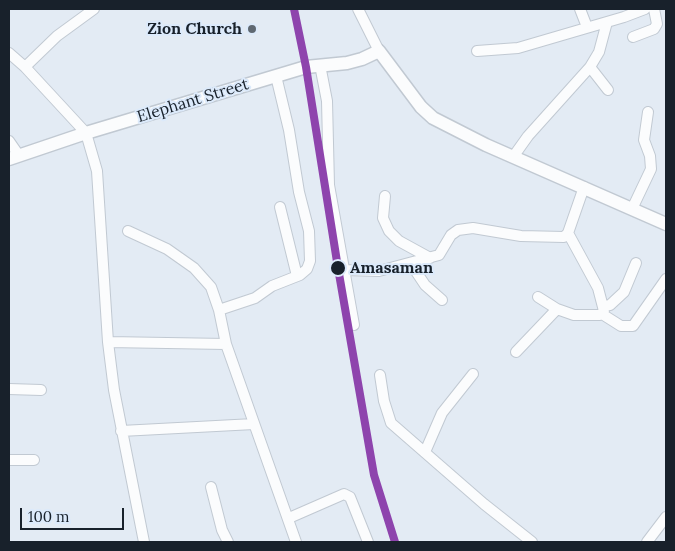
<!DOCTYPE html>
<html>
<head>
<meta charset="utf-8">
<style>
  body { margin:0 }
  #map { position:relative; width:675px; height:551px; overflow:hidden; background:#e3ebf4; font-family:Lora,serif }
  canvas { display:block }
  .frame { position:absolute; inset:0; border:10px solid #18212b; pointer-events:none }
  .scale { position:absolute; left:20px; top:508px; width:104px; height:22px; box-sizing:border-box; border:2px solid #18212b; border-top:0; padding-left:6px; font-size:15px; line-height:18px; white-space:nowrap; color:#18212b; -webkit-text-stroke:4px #dceafb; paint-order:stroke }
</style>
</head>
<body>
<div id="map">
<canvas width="675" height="551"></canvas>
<div class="frame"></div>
<div class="scale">100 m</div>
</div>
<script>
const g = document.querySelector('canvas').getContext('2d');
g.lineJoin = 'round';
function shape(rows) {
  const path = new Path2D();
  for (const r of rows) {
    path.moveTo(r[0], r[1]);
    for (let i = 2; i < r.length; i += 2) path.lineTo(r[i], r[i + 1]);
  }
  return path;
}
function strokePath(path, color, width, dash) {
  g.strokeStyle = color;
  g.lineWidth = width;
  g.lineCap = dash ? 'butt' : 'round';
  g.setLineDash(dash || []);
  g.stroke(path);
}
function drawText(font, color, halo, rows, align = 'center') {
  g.font = font + ' Lora,serif';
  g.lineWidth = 4;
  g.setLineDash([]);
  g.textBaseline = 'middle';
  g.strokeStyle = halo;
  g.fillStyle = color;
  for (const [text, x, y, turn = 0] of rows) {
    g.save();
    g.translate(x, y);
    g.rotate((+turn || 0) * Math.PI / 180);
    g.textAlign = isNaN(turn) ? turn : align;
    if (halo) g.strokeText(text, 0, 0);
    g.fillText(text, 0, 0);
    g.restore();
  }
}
const minor = shape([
  [358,9,379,51],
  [580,9,587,27],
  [633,37,654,29,657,24,654,9],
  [477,51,518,48,624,17,645,9],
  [9,53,25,67,86,133,97,171,108,342,114,390,144,542],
  [320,65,327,101,329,185,354,325],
  [25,67,57,36,94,9],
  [590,67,608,90],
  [276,76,289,130,299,192,309,231,310,261,307,269,300,275,272,286,255,298,219,310,226,344,296,542],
  [9,141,18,154],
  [513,157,528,136,590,67,599,52,607,22],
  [385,196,383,218,389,231,399,241,430,258],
  [280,207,297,276],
  [632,209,651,169,650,156,644,140,648,112],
  [128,231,167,249,194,268,211,287,219,310],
  [411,264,425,285,442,300],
  [344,270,379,271,439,255,451,235,458,230,473,228,521,236,564,237,568,233,584,187],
  [538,297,557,309,574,315,600,315,604,311,598,288,568,233],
  [604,306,610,305,624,292,636,263],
  [602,314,621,326,633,326,666,279],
  [108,342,226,344],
  [516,352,557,309],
  [380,375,384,401,391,423,484,504,532,542],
  [9,389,41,390],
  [121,431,254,424],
  [425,452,442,413,473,374],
  [9,460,34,460],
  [211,487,222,530,228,542],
  [289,518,344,494,350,497,368,542],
  [647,542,666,517]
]);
const major = shape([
  [9,159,86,133,306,67,347,63,362,59,379,51,421,107,433,118,486,145,666,224]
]);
strokePath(minor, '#c1c9d2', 12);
strokePath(major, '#c1c9d2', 15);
strokePath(minor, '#fbfcfd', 10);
strokePath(major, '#fbfcfd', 12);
strokePath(shape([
  [294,9,306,67,338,268,374,475,395,542]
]), '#8e44ad', 8);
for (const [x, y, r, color] of [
  [252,29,5,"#5f6871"],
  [338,268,8,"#18212b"]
]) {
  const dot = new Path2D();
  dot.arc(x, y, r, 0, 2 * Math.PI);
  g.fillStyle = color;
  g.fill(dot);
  strokePath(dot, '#dceafb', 2);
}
drawText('bold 16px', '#18212b', '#dceafb', [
  ["Zion Church",242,29]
], 'right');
drawText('16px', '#18212b', '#dceafb', [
  ["Elephant Street",193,101,-17]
]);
drawText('bold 16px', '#18212b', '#dceafb', [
  ["Amasaman",350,268]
], 'left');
</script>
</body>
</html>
